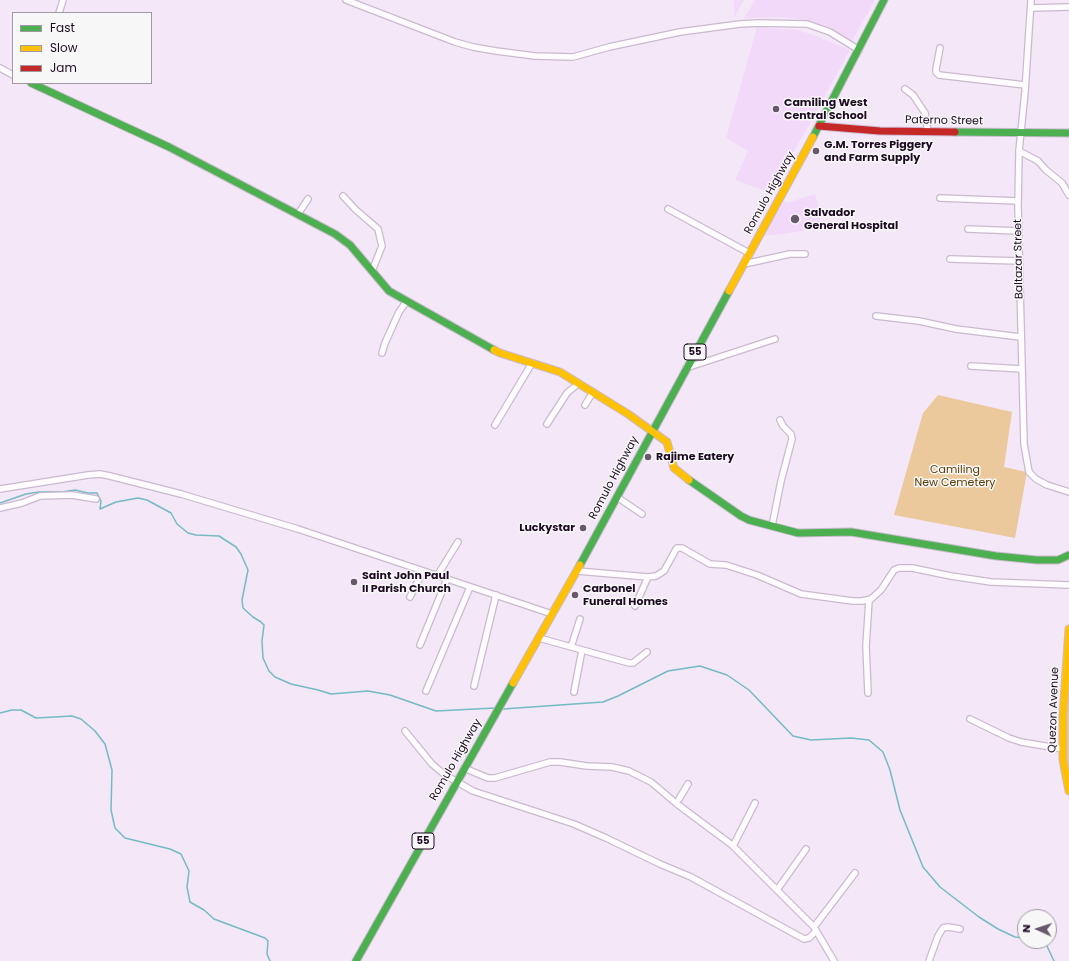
<!DOCTYPE html>
<html>
<head>
<meta charset="utf-8">
<style>
  body { margin:0 }
  #map { position:relative; width:1069px; height:961px; overflow:hidden; background:#f4e7f7; font-family:Poppins,sans-serif }
  canvas { display:block }
  .legend { position:absolute; left:12px; top:12px; width:140px; height:72px; box-sizing:border-box; background:#f7f7f7; border:1px solid #a098a2; margin:0; padding:5px 7px; list-style:none; font-size:12px; color:#1e0a23 }
  .legend li { display:flex; align-items:center; gap:8px; height:20px }
  .legend b { width:20px; border:1px solid #a098a2 }
  .north { position:absolute; left:1017px; top:909px; width:40px; height:40px; box-sizing:border-box; background:#f7f7f7; border:1px solid #a098a2; border-radius:50%; rotate:273deg; font-size:11px; font-weight:700; line-height:16px; text-align:center; color:#1e0a23 }
  .north::after { content:''; display:block; margin:auto; width:14px; height:18px; background:#69576d; clip-path:polygon(50% 0,100% 100%,50% 72%,0 100%) }
</style>
</head>
<body>
<div id="map">
<canvas width="1069" height="961"></canvas>
<ul class="legend">
<li><b style="height:5px;background:#4caf50"></b>Fast</li>
<li><b style="height:5px;background:#ffc107"></b>Slow</li>
<li><b style="height:5px;background:#c62828"></b>Jam</li>
</ul>
<div class="north">N</div>
</div>
<script>
const g = document.querySelector('canvas').getContext('2d');
g.lineJoin = 'round';
function paint(path, color) {
  g.fillStyle = color;
  g.fill(path, 'evenodd');
}
function shape(rows) {
  const path = new Path2D();
  for (const r of rows) {
    path.moveTo(r[0], r[1]);
    for (let i = 2; i < r.length; i += 2) path.lineTo(r[i], r[i + 1]);
  }
  return path;
}
function strokePath(path, color, width, dash) {
  g.strokeStyle = color;
  g.lineWidth = width;
  g.lineCap = dash ? 'butt' : 'round';
  g.setLineDash(dash || []);
  g.stroke(path);
}
function drawText(font, color, halo, rows, align = 'center') {
  g.font = font + ' Poppins,sans-serif';
  g.lineWidth = 3;
  g.setLineDash([]);
  g.textBaseline = 'middle';
  g.strokeStyle = halo;
  g.fillStyle = color;
  for (const [text, x, y, turn = 0] of rows) {
    g.save();
    g.translate(x, y);
    g.rotate((+turn || 0) * Math.PI / 180);
    g.textAlign = isNaN(turn) ? turn : align;
    if (halo) g.strokeText(text, 0, 0);
    g.fillText(text, 0, 0);
    g.restore();
  }
}
paint(shape([
  [734,0,744,0,734,17],
  [755,0,875,0,852,41,831,28,807,20,783,17,744,18],
  [757,27,798,30,814,35,850,50,771,193,735,180,748,151,726,138],
  [815,194,820,211,820,228,783,234,762,236,781,200,787,203]
]), '#f3d9f9');
paint(shape([
  [938,395,1012,412,1004,467,1027,472,1015,538,894,515,923,413],
  [1069,682,1069,782,1065,755]
]), '#ecc99c');
strokePath(shape([
  [0,503,26,494,39,492,62,492,75,490,88,493,97,493,101,501,100,509,116,502,138,498,147,500,171,513,177,524,188,533,196,535,219,536,236,547,241,554,248,570,242,600,243,608,253,617,261,622,264,625,262,641,263,658,269,671,275,677,291,684,318,690,331,694,368,691,390,695,436,711,495,708],
  [503,709,603,702,618,696,668,671,700,666,727,675,749,690,793,736,811,740,851,738,869,740,883,752,890,770,900,810,923,867,940,887,979,917,998,929,1015,937,1025,938],
  [0,713,12,710,21,710,36,718,72,716,81,719,95,731,105,744,112,770,111,810,115,828,125,838,170,849,181,854,189,871,187,887,190,902,204,910,214,919,265,938,268,941,267,954,270,961],
  [1036,941,1046,944,1054,961]
]), '#74bbc3', 1.5);
const street = shape([
  [346,0,455,42,473,47,496,51,535,56,573,57,609,47,680,32,740,24,758,23,807,24,830,32,859,50],
  [1031,0,1025,92,1019,151,1018,207,1024,444,1029,472,1036,479,1047,485,1069,492],
  [1031,8,1069,7],
  [59,13,63,0],
  [940,48,936,69,936,72,939,75,1025,85],
  [0,68,13,75],
  [905,89,913,95,925,113,928,132],
  [1019,151,1038,161,1046,170,1062,183,1069,195],
  [343,196,356,210,378,229,382,246,372,271],
  [940,198,1018,201],
  [668,209,749,253],
  [298,214,308,199],
  [968,229,1018,231],
  [950,259,1019,261],
  [744,264,790,254,805,254],
  [876,316,919,321,956,329,1020,337],
  [382,353,385,343,399,312,406,302],
  [971,366,1022,369],
  [686,368,775,339],
  [585,405,593,392],
  [547,424,567,393,579,383],
  [495,425,532,363],
  [0,489,88,475,100,474,110,476,181,494,298,529,552,614],
  [617,497,642,514],
  [0,508,22,503,40,496,72,495,96,499],
  [772,526,781,481,792,439,791,434,783,426,780,420],
  [577,571,648,577,656,576,664,571,675,551,677,548,682,548,710,564,726,565,757,575,801,594,853,601,862,601,871,599,881,590,894,570,899,568,912,568,951,576,991,582,1069,585],
  [437,576,458,542],
  [410,597,423,571],
  [635,606,648,577],
  [539,638,629,663,633,663,647,652],
  [420,645,447,579],
  [571,647,580,619],
  [474,686,496,595],
  [426,691,470,587],
  [574,692,582,650],
  [868,693,866,646,869,600],
  [970,719,1009,738,1021,742,1063,749],
  [405,731,432,764,445,775,473,791,574,824,606,838,660,864,691,877,804,939,809,938,816,931],
  [464,768,488,778,495,778,550,762,560,762,587,766,612,767,629,771,651,782,677,804,732,845,814,927,834,961],
  [679,799,688,784],
  [733,846,755,803],
  [777,890,806,849],
  [814,927,855,873],
  [929,961,938,936,943,928,948,927,960,929]
]);
const fast = shape([
  [31,83,169,147,335,234,350,245,389,291,494,350],
  [955,132,1069,133],
  [813,137,884,0],
  [689,480,741,516,749,520,798,533,851,532,996,556,1037,560,1058,560,1069,555],
  [580,565,729,291],
  [356,961,513,683]
]);
const slow = shape([
  [729,291,813,137],
  [494,350,500,353,560,372,628,414,667,442,674,468,689,480],
  [1069,629,1063,716,1063,760,1069,791],
  [513,683,580,565]
]);
const jam = shape([
  [819,126,880,131,955,132]
]);
strokePath(street, '#cabace', 8);
strokePath(fast, '#cabace', 9);
strokePath(slow, '#cabace', 9);
strokePath(jam, '#cabace', 9);
strokePath(street, '#fdfbfe', 5.5);
strokePath(fast, '#4caf50', 7);
strokePath(slow, '#ffc107', 7);
strokePath(jam, '#c62828', 7);
for (const [x, y, r, color] of [
  [776,109,4,"#69576d"],
  [816,151,4,"#69576d"],
  [795,219,5,"#69576d"],
  [648,457,4,"#69576d"],
  [583,528,4,"#69576d"],
  [354,582,4,"#69576d"],
  [575,595,4,"#69576d"]
]) {
  const dot = new Path2D();
  dot.arc(x, y, r, 0, 2 * Math.PI);
  g.fillStyle = color;
  g.fill(dot);
  strokePath(dot, '#f7f7f7', 1.5);
}
for (const [x, y, w] of [
  [695,352,22],
  [423,841,22]
]) {
  const box = new Path2D();
  box.roundRect(x - w / 2, y - 8, w, 16, 3);
  g.fillStyle = '#f7f7f7';
  g.fill(box);
  strokePath(box, '#1e0a23', 1);
}
drawText('bold 10px', '#1e0a23', null, [
  ["55",695,352],
  ["55",423,841]
]);
drawText('bold 11px', '#1e0a23', '#f7f7f7', [
  ["Camiling West",784,103],
  ["Central School",784,116],
  ["G.M. Torres Piggery",824,145],
  ["and Farm Supply",824,158],
  ["Salvador",804,213],
  ["General Hospital",804,226],
  ["Rajime Eatery",656,457],
  ["Luckystar",575,528,"right"],
  ["Saint John Paul",362,576],
  ["II Parish Church",362,589],
  ["Carbonel",583,589],
  ["Funeral Homes",583,602]
], 'left');
drawText('11px', '#1e0a23', '#f7f7f7', [
  ["Paterno Street",944,121,1],
  ["Romulo Highway",770,193,-61],
  ["Baltazar Street",1019,259,-91],
  ["Romulo Highway",614,478,-62],
  ["Quezon Avenue",1054,710,-88],
  ["Romulo Highway",456,760,-60]
]);
drawText('11px', '#593e07', '#f7f7f7', [
  ["Camiling",955,470],
  ["New Cemetery",955,483]
]);
</script>
</body>
</html>
